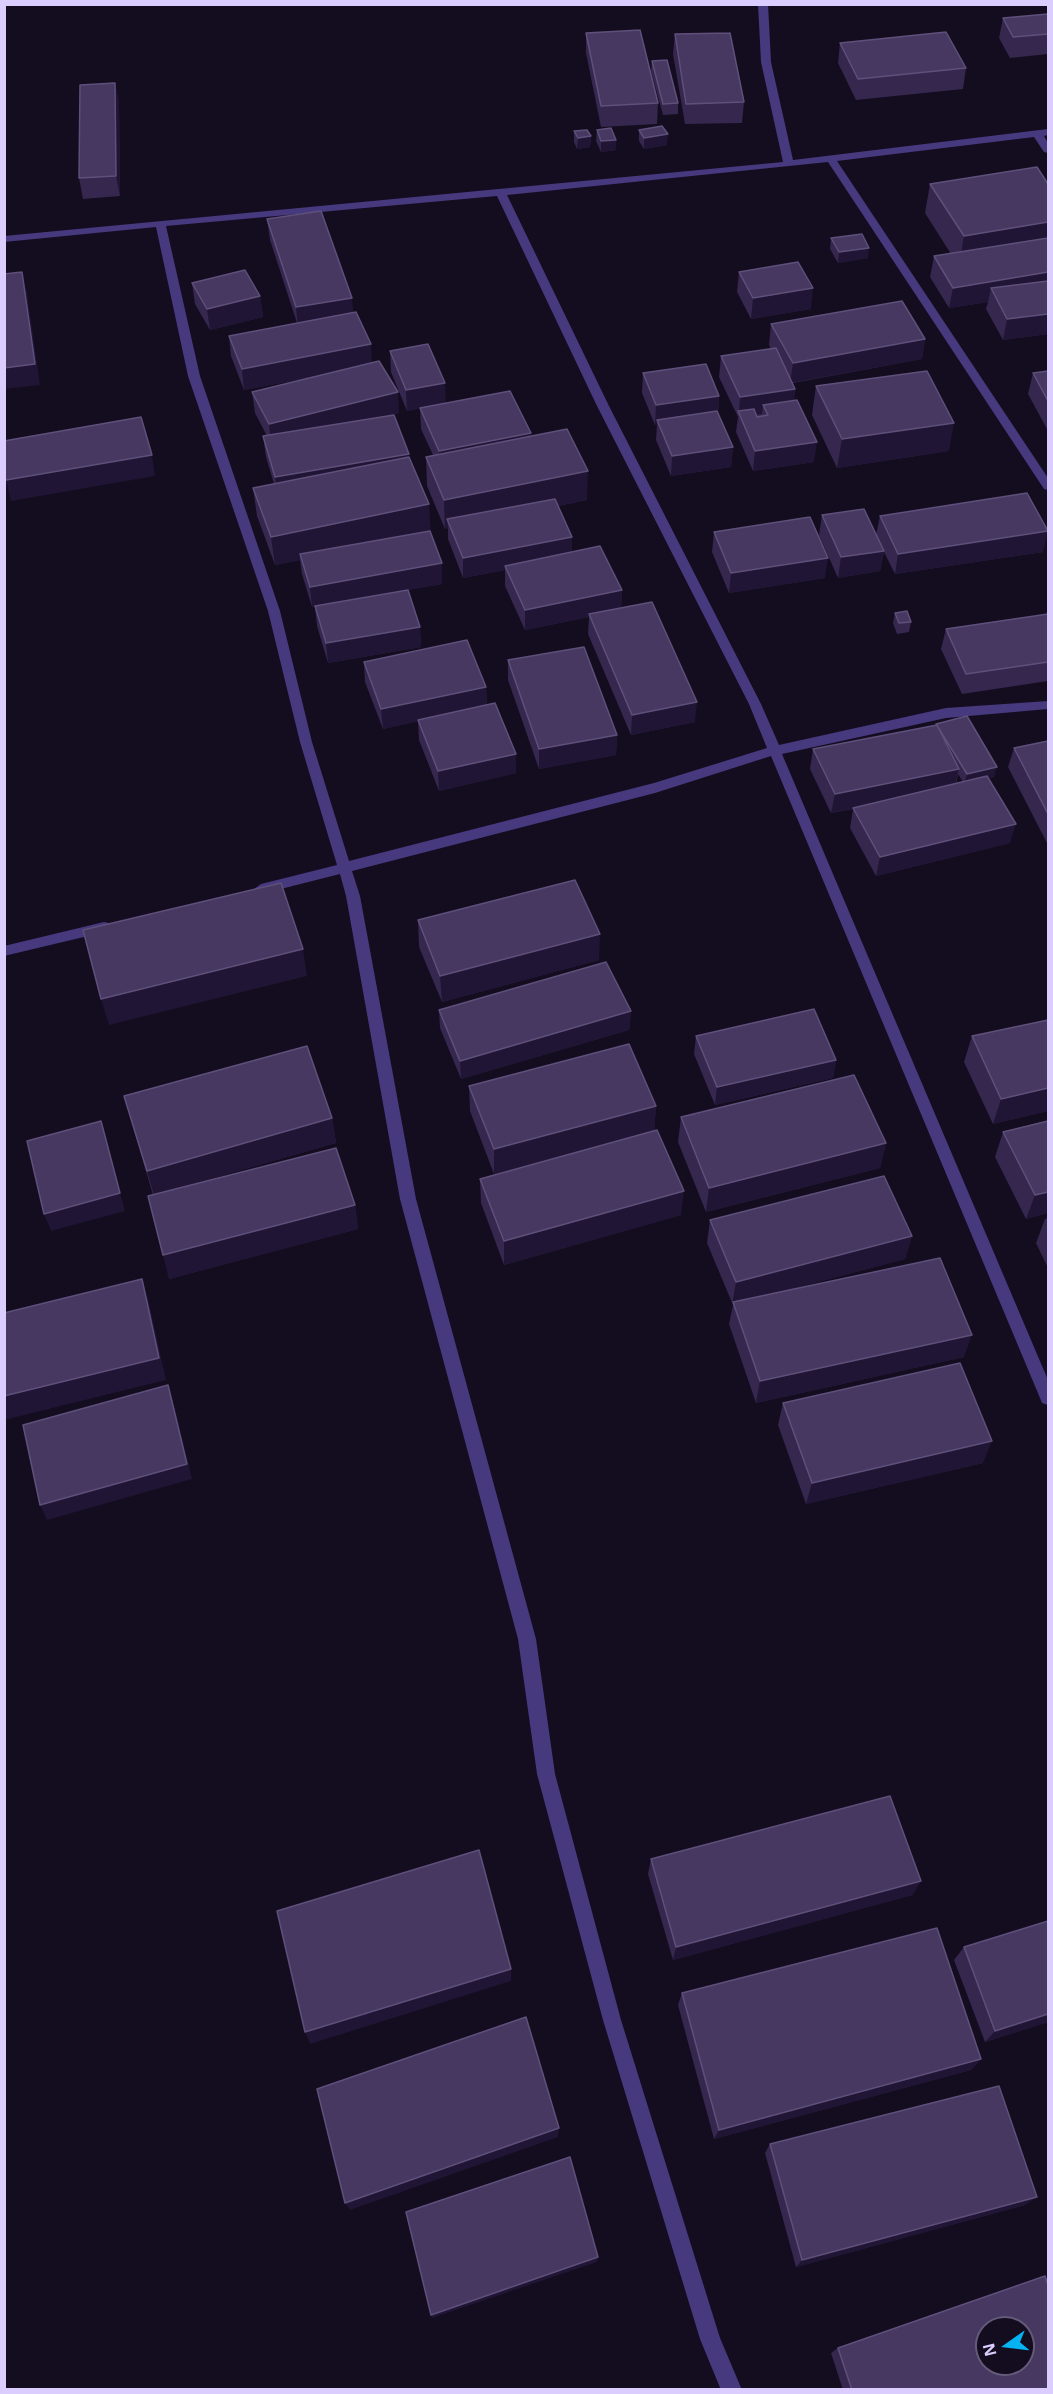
<!DOCTYPE html>
<html>
<head>
<meta charset="utf-8">
<style>
  body { margin:0 }
  #map { position:relative; width:1053px; height:2394px; overflow:hidden; background:#140d20; font-family:"Open Sans",sans-serif }
  canvas { display:block }
  .frame { position:absolute; inset:0; border:6px solid #dbcdfe; pointer-events:none }
  .north { position:absolute; left:975px; top:2316px; width:60px; height:60px; box-sizing:border-box; background:#140d20; border:2px solid #645a79; border-radius:50%; rotate:256deg; font-size:16px; font-weight:700; line-height:24px; text-align:center; color:#dbcdfe }
  .north::after { content:''; display:block; margin:auto; width:21px; height:27px; background:#05b3f3; clip-path:polygon(50% 0,100% 100%,50% 72%,0 100%) }
</style>
</head>
<body>
<div id="map">
<canvas width="1053" height="2394"></canvas>
<div class="frame"></div>
<div class="north">N</div>
</div>
<script>
const g = document.querySelector('canvas').getContext('2d');
g.lineJoin = 'round';
function shape(rows) {
  const path = new Path2D();
  for (const r of rows) {
    path.moveTo(r[0], r[1]);
    for (let i = 2; i < r.length; i += 2) path.lineTo(r[i], r[i + 1]);
  }
  return path;
}
function paint(path, color) {
  g.fillStyle = color;
  g.fill(path, 'evenodd');
}
function strokePath(path, color, width, dash) {
  g.strokeStyle = color;
  g.lineWidth = width;
  g.lineCap = dash ? 'butt' : 'round';
  g.setLineDash(dash || []);
  g.stroke(path);
}
paint(shape([
  [758,4,768,4,771,62,793,160,1048,129,1048,135,1044,136,1048,143,1048,153,1044,152,1034,137,837,161,1048,478,1048,490,1044,489,828,162,507,195,609,406,761,704,779,745,946,708,1048,701,1048,709,946,718,782,754,1048,1380,1048,1405,1042,1403,1040,1398,771,756,655,793,352,871,360,896,416,1199,536,1639,555,1774,621,2020,720,2338,742,2390,721,2390,700,2339,603,2020,537,1774,518,1639,400,1199,346,896,340,874,261,894,254,889,261,884,337,865,300,742,268,611,188,376,156,227,4,242,4,236,783,162,761,62,758,4],
  [497,196,597,406,749,704,767,748,654,783,349,861,312,742,280,611,200,376,166,226,497,196],
  [104,922,109,923,111,927,109,931,4,956,4,946,104,922]
]), '#47397e');
paint(shape([
  [1048,14,1048,54,1010,58,999,38,1003,18],
  [586,33,658,103,657,124,601,127,586,53],
  [675,34,744,102,742,123,685,124,673,54],
  [840,43,966,68,963,89,856,100,838,63],
  [652,61,678,103,678,114,663,115,651,71],
  [115,83,119,103,120,196,83,199,79,178],
  [597,130,616,150,601,152,596,141],
  [639,130,667,145,644,149,639,141],
  [574,131,591,136,590,147,577,149,574,142],
  [930,184,1048,184,1048,334,1003,340,986,309,988,302,949,308,930,277,934,256,951,254,925,213],
  [267,219,353,313,372,363,399,413,383,417,409,457,431,533,442,563,442,584,367,597,420,627,421,647,328,663,317,626,315,607,312,607,302,574,300,560,275,565,257,516,253,488,274,484,266,457,263,436,267,436,255,413,252,392,328,374,244,390,231,356,229,336,297,323,270,240],
  [831,238,868,258,838,263,830,249],
  [739,272,811,309,751,319,737,292],
  [192,283,260,296,263,317,210,330,195,304],
  [771,324,925,339,922,359,793,383,795,389,794,400,814,462,753,471,736,432,738,417,719,377,721,356,771,349,769,345],
  [390,351,446,403,531,433,531,436,587,500,558,506,572,537,572,552,622,590,621,608,695,722,631,735,588,634,589,617,525,630,505,586,505,570,463,578,448,539,448,528,445,529,427,486,426,457,433,455,421,429,420,408,425,407,407,411,391,372],
  [1048,371,1048,431,1028,394,1033,373],
  [643,373,719,396,718,413,733,447,731,467,671,476,656,440,657,425,655,425,642,393],
  [816,386,949,451,837,468,812,415],
  [822,515,876,535,880,516,1043,552,895,574,884,552,880,571,838,578,819,535],
  [714,532,825,578,729,593,712,552],
  [895,613,911,622,909,632,897,634,893,623],
  [1048,614,1048,681,962,694,941,649,946,629],
  [508,660,617,735,616,755,539,769,508,680],
  [364,662,486,687,487,705,516,773,439,791,419,740,418,721,383,729,365,682],
  [936,724,994,777,989,778,1010,843,876,876,850,828,853,809,831,813,810,769,813,749,936,725],
  [958,774,963,782,956,784],
  [1048,741,1048,845,1008,767,1014,748],
  [418,920,599,960,442,1002,419,947],
  [439,1010,631,1011,629,1030,461,1079,440,1028],
  [1048,1020,1048,1111,993,1124,964,1062,972,1036],
  [696,1036,836,1060,833,1078,715,1105,694,1054],
  [469,1086,656,1106,654,1131,494,1174,470,1111],
  [124,1096,332,1118,336,1143,164,1192,355,1205,358,1229,169,1279,153,1195],
  [681,1117,886,1143,880,1168,706,1212,678,1142],
  [1003,1132,1048,1213,1026,1219,995,1157],
  [480,1179,681,1215,504,1265,481,1203],
  [1048,1218,1048,1268,1036,1243,1045,1219],
  [710,1220,912,1236,905,1259,791,1289,964,1357,756,1403,729,1324,733,1305,707,1243],
  [783,1403,983,1463,806,1504,778,1425],
  [651,1859,921,1881,912,1895,673,1960,648,1874],
  [964,1947,1048,2022,985,2042,954,1960],
  [682,1993,981,2059,971,2070,714,2139,678,2005],
  [770,2144,1025,2205,796,2267,765,2153],
  [838,2348,1048,2390,843,2390,831,2353]
]), '#35274e');
paint(shape([
  [115,83,119,103,120,196,116,176],
  [668,134,667,145,644,149,644,138],
  [591,136,590,147,577,149,578,138],
  [616,140,616,150,601,152,601,141],
  [1048,222,1048,250,959,265,964,236],
  [869,248,868,258,838,263,839,252],
  [22,272,27,293,40,385,4,389,4,368],
  [1048,272,1048,292,991,288,988,302,949,308,953,288],
  [813,288,811,309,751,319,753,298],
  [260,296,263,317,210,330,207,309],
  [352,298,354,319,298,327,296,307],
  [1048,314,1048,334,1003,340,1007,319],
  [925,339,922,359,790,383,793,363],
  [371,344,372,365,244,390,242,369],
  [445,383,446,404,407,411,406,390],
  [795,389,793,409,763,405,762,414,741,417,739,412,740,397],
  [398,392,399,413,271,445,269,424],
  [719,396,717,416,657,420,657,425,655,425,656,405],
  [954,423,949,451,837,468,842,439],
  [531,433,531,454,440,472,439,451],
  [817,442,814,462,753,471,755,451],
  [733,447,731,467,671,476,672,456],
  [409,454,410,475,278,497,275,477],
  [152,455,155,476,11,501,6,480],
  [588,471,587,500,451,527,447,519,448,528,445,529,444,500],
  [429,504,431,533,300,554,300,560,275,565,271,537],
  [1048,531,1043,552,895,574,898,554],
  [572,537,572,558,505,566,505,570,463,578,463,558],
  [884,551,880,571,838,578,841,557],
  [828,558,825,578,729,593,731,573],
  [442,563,442,584,312,607,310,587],
  [622,590,621,610,589,614,589,617,525,630,525,610],
  [420,627,421,647,328,663,326,643],
  [486,687,487,707,383,729,381,709],
  [697,702,695,722,631,735,632,715],
  [617,735,616,755,539,769,539,749],
  [516,754,516,773,439,791,438,771],
  [997,767,994,777,964,784,967,774],
  [959,769,954,788,831,813,835,794],
  [1016,824,1010,843,876,876,880,857],
  [600,934,599,960,442,1002,440,976],
  [303,949,307,976,109,1025,101,999],
  [631,1011,629,1030,461,1079,460,1061],
  [836,1060,833,1078,715,1105,717,1087],
  [1048,1088,1048,1111,993,1124,1001,1099],
  [656,1106,654,1131,494,1174,494,1149],
  [332,1118,336,1143,154,1195,147,1171],
  [101,1121,125,1211,51,1231,44,1214],
  [886,1143,880,1168,706,1212,709,1188],
  [684,1191,681,1215,504,1265,504,1241],
  [1048,1192,1048,1213,1026,1219,1035,1195],
  [355,1205,358,1229,169,1279,163,1255],
  [912,1236,905,1259,734,1304,733,1302,732,1305,736,1282],
  [142,1279,149,1303,166,1380,4,1420,4,1396],
  [972,1335,964,1357,756,1403,760,1381],
  [168,1385,173,1401,192,1479,47,1520,40,1505],
  [992,1441,983,1463,806,1504,812,1483],
  [921,1881,912,1895,673,1960,676,1947],
  [511,1969,511,1981,310,2044,305,2032],
  [1048,2014,1048,2022,985,2042,995,2031],
  [981,2059,971,2070,714,2139,719,2130],
  [559,2128,558,2137,350,2210,345,2203],
  [1037,2197,1025,2205,796,2267,802,2260],
  [598,2257,597,2262,432,2318,431,2315]
]), '#201534');
const building = shape([
  [1048,14,1048,34,1013,37,1003,18,1048,14],
  [640,30,658,103,601,106,586,33,640,30],
  [946,32,966,68,858,79,840,43,946,32],
  [730,33,744,102,686,104,675,34,730,33],
  [667,60,678,103,663,104,652,61,667,60],
  [115,83,116,176,79,178,80,85,115,83],
  [662,126,668,134,644,138,639,130,662,126],
  [611,128,616,140,601,141,597,130,611,128],
  [587,130,591,136,578,138,574,131,587,130],
  [1037,167,1048,184,1048,222,964,236,930,184,1037,167],
  [321,211,352,298,296,307,267,219,321,211],
  [862,234,869,248,839,252,831,238,862,234],
  [1048,238,1048,272,953,288,934,256,1048,238],
  [798,262,813,288,753,298,739,272,798,262],
  [245,270,260,296,207,309,192,283,245,270],
  [22,272,35,364,4,368,4,274,22,272],
  [1048,281,1048,314,1007,319,991,288,1048,281],
  [902,301,925,339,793,363,771,324,902,301],
  [356,312,371,344,242,369,229,336,356,312],
  [428,344,445,383,406,390,390,351,428,344],
  [776,348,795,389,740,397,721,356,776,348],
  [379,361,398,392,269,424,252,392,379,361],
  [706,364,719,396,656,405,643,373,706,364],
  [927,371,954,423,842,439,816,386,927,371],
  [1048,371,1048,401,1033,373,1048,371],
  [510,391,531,433,439,451,420,408,510,391],
  [797,400,817,442,755,451,738,411,754,409,757,417,768,415,763,405,797,400],
  [717,411,733,447,672,456,657,420,717,411],
  [394,415,409,454,275,477,263,436,394,415],
  [141,417,152,455,6,480,4,475,4,441,141,417],
  [567,429,588,471,444,500,426,457,567,429],
  [409,457,429,504,271,537,253,488,409,457],
  [1027,493,1048,531,898,554,880,516,1027,493],
  [555,499,572,537,463,558,447,519,555,499],
  [864,509,884,551,841,557,822,515,864,509],
  [810,517,828,558,731,573,714,532,810,517],
  [430,531,442,563,310,587,300,554,430,531],
  [600,546,622,590,525,610,505,566,600,546],
  [408,590,420,627,326,643,315,606,408,590],
  [652,602,697,702,632,715,589,614,652,602],
  [907,611,911,622,899,623,895,613,907,611],
  [1048,614,1048,662,966,674,946,629,1048,614],
  [467,640,486,687,381,709,364,662,467,640],
  [584,647,617,735,539,749,508,660,584,647],
  [495,703,516,754,438,771,418,720,495,703],
  [967,716,997,767,967,774,936,724,967,716],
  [937,725,959,769,835,794,813,749,937,725],
  [1048,741,1048,814,1014,748,1048,741],
  [987,776,1016,824,880,857,853,808,987,776],
  [575,880,600,934,440,976,418,920,575,880],
  [281,883,303,949,101,999,83,930,281,883],
  [606,962,631,1011,460,1061,439,1010,606,962],
  [814,1009,836,1060,717,1087,696,1036,814,1009],
  [1048,1020,1048,1088,1001,1099,972,1036,1048,1020],
  [629,1044,656,1106,494,1149,469,1086,629,1044],
  [307,1046,332,1118,147,1171,124,1096,307,1046],
  [854,1075,886,1143,709,1188,681,1117,854,1075],
  [101,1121,120,1193,44,1214,27,1141,101,1121],
  [1048,1121,1048,1192,1035,1195,1003,1132,1048,1121],
  [657,1130,684,1191,504,1241,480,1179,657,1130],
  [336,1148,355,1205,163,1255,148,1196,336,1148],
  [884,1176,912,1236,736,1282,710,1220,884,1176],
  [940,1258,972,1335,760,1381,733,1302,940,1258],
  [142,1279,159,1358,4,1396,4,1313,142,1279],
  [960,1363,992,1441,812,1483,783,1403,960,1363],
  [168,1385,187,1464,40,1505,23,1425,168,1385],
  [890,1796,921,1881,676,1947,651,1859,890,1796],
  [479,1850,511,1969,305,2032,277,1911,479,1850],
  [1048,1921,1048,2014,995,2031,964,1947,1048,1921],
  [937,1928,981,2059,719,2130,682,1993,937,1928],
  [526,2017,559,2128,345,2203,317,2089,526,2017],
  [999,2086,1037,2197,802,2260,770,2144,999,2086],
  [570,2157,598,2257,431,2315,406,2212,570,2157],
  [1045,2276,1048,2285,1048,2390,852,2390,838,2348,1045,2276],
  [987,2328,1023,2328,1023,2364,987,2364,987,2328]
]);
paint(building, '#463861');
strokePath(building, '#5e507a', 1.5);
</script>
</body>
</html>
